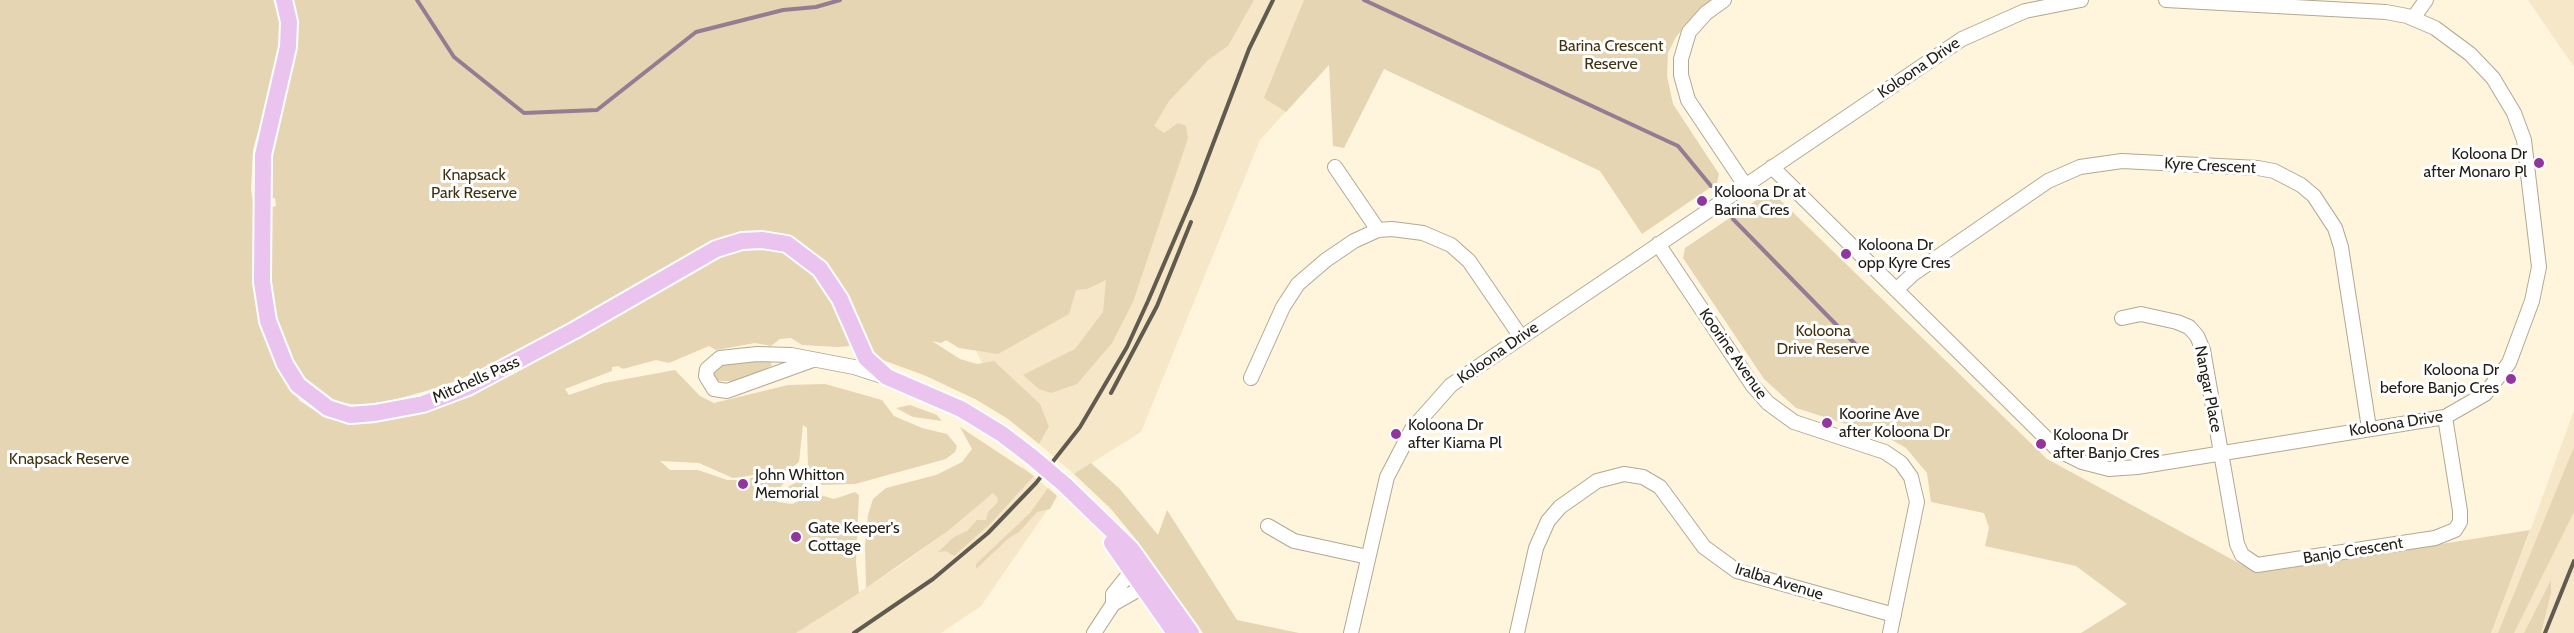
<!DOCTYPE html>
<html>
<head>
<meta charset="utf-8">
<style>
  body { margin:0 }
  canvas { display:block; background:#fff4dc }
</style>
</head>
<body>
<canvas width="2574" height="633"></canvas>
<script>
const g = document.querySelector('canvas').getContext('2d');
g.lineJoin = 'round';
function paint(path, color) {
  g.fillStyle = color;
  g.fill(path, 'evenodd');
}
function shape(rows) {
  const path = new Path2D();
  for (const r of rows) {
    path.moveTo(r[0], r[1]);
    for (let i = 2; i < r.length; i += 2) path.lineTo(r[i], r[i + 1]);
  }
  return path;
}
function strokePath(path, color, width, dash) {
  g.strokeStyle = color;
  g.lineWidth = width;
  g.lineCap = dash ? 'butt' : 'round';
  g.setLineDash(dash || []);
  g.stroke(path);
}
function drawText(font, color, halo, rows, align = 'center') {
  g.font = font + ' Cabin,sans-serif';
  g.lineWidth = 6;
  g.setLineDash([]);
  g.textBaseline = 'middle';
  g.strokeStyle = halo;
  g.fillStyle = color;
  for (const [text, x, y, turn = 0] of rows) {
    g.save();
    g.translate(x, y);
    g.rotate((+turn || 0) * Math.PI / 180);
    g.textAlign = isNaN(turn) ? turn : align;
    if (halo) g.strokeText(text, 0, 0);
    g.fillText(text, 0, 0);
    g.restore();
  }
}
paint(shape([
  [1208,0,1384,0,1380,8,1260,140,1141,432,1074,474,1039,444,1049,428,987,373,973,345],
  [2528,0,2574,0,2574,67],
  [2574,410,2574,633,2491,633,2529,534],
  [1023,467,1057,496,981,606,941,633,796,633,901,565,948,531]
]), '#f5e7c8');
paint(shape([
  [0,0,273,0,280,18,281,48,253,150,251,189,278,369,300,401,326,418,355,422,468,379,394,400,359,405,323,400,304,379,285,348,270,293,270,208,276,206,275,198,269,199,265,181,289,72,294,0,1254,0,1228,46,1208,60,1169,101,1154,126,1164,133,1178,123,1186,126,1188,138,1133,302,1112,343,1077,384,1051,393,1039,389,1023,375,1075,349,1103,312,1106,280,1087,289,1076,290,1069,314,998,354,959,348,946,340,941,343,932,341,960,359,977,364,994,361,1040,404,1049,427,1039,444,1008,419,977,400,926,376,872,356,860,332,845,333,851,346,838,347,802,345,791,338,780,339,771,346,755,343,716,350,709,346,669,363,656,360,623,369,618,366,612,367,612,371,565,389,569,395,604,383,675,370,700,396,714,403,788,385,825,384,882,400,894,416,922,428,947,434,957,446,955,452,946,459,855,484,822,485,818,481,808,469,807,428,803,425,799,462,789,470,733,478,699,463,660,461,670,470,698,470,727,480,742,480,744,486,749,486,750,478,777,475,786,480,779,489,777,502,792,504,817,494,834,499,855,492,859,495,856,562,859,593,796,633,0,633],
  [1304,0,1712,0,1697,12,1676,37,1668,53,1667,76,1673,104,1719,174,1717,183,1642,234,1600,171,1384,69,1344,148,1333,146,1329,65,1286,112,1264,98],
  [1764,195,1776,196,2047,459,2257,573,2530,530,2491,633,2081,633,2127,604,2076,566,1985,546,1989,528,1984,513,1931,502,1927,473,1906,448,1887,437,1796,408,1764,379,1683,258,1685,248],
  [748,359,770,361,772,365,761,373,733,381,717,381,713,376,715,369,724,363],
  [910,405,937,415,942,421,913,417,896,408],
  [960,427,1034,476,990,524,954,556,946,551,938,552,954,537,967,531,977,520,986,520,988,512,997,503,998,498,993,493,948,531,866,588,865,545,868,515,873,499,886,488,936,475,962,462,972,449],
  [2574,447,2574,512,2514,633,2498,633],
  [1091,463,1119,488,1158,535,1167,510,1237,620,1299,633,1203,633,1134,537,1111,509,1074,474],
  [800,480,809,490,798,497,789,495,788,487],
  [1048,488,1057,496,1050,509,1037,512,1019,532,1009,538,976,569,976,564,1030,513],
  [2551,580,2551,593,2541,633,2524,633]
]), '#e5d5b2');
strokePath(shape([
  [417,0,454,57,524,113,597,110,696,32,783,10,816,7,840,0],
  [1364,0,1678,146,1711,186],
  [1733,219,1858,347]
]), '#947d93', 4);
const minor = shape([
  [1724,0,1706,13,1689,32,1681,59,1681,75,1688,100,1745,185],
  [2414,17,2426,0],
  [1335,167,1378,230],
  [1772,167,2047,439,2058,450,2082,462,2109,469,2137,467,2445,417,2485,394,2509,363,2532,301,2539,267,2524,140,2514,113,2493,78,2470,54,2435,28,2407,16,2386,12,2166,0],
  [1658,244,1753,386,1768,403,1794,422,1885,452,1901,463,1911,477,1917,502,1890,633],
  [1896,290,1913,274,2048,181,2080,167,2122,161,2258,168,2274,171,2301,185,2314,196,2335,228,2341,247,2369,428],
  [2122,318,2141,314,2177,322,2189,327,2197,336,2203,350,2237,544,2242,555,2257,565,2435,538,2455,530,2460,522,2460,511,2445,417],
  [813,360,727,391,714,389,706,376,707,369,720,358,757,354,791,355,854,367,885,377],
  [1251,378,1283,307,1298,284,1326,260,1354,241,1378,230,1392,229,1423,233,1451,245,1469,261,1521,337],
  [1268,526,1294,541,1368,557],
  [1113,604,1113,594,1137,564],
  [1094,633,1113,604,1143,587],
  [1351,633,1387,477,1412,429,1451,385,1962,39,2025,11,2081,0],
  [1517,633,1536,548,1548,521,1560,507,1597,481,1624,474,1643,477,1660,487,1704,547,1737,571,1894,615]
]);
const major = shape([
  [284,0,289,22,288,47,263,155,262,282,268,321,285,364,298,385,328,408,350,415,375,413,423,404,468,387,575,330,716,249,742,241,762,240,787,244,820,269,840,299,866,358,887,377,961,409,1002,434,1032,457],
  [1065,485,1131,549,1191,633],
  [1112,543,1175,633]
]);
strokePath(minor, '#b3a892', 16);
strokePath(major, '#fff', 20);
strokePath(minor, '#fff', 14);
strokePath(major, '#eac3ef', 16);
strokePath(shape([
  [1111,393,1157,306,1191,222],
  [854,633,933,579,988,533,1036,483,1080,427,1127,347,1148,301,1194,194,1249,49,1273,0],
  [2545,633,2574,561]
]), '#615b4f', 4);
const majorBridge = shape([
  [1032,457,1065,485]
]);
strokePath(majorBridge, '#fff', 20, []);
strokePath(majorBridge, '#eac3ef', 16);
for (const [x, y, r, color] of [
  [2539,163,6,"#92359e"],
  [1702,201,6,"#92359e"],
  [1846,254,6,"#92359e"],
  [2511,379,6,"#92359e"],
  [1827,423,6,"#92359e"],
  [1396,434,6,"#92359e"],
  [2041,444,6,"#92359e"],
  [743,484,6,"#92359e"],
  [796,537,6,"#92359e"]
]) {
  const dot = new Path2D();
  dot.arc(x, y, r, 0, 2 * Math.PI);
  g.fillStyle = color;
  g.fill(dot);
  strokePath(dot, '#fff', 2);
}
drawText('16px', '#41320f', '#fff', [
  ["Barina Crescent",1611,46],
  ["Reserve",1611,64],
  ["Knapsack",474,175],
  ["Park Reserve",474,193],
  ["Koloona",1823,331],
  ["Drive Reserve",1823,349],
  ["Knapsack Reserve",69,459]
]);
drawText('16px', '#211d15', '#fff', [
  ["Koloona Drive",1919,68,-34],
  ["Kyre Crescent",2210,166,3],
  ["Koloona Drive",1498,353,-35],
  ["Koorine Avenue",1733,354,55],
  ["Mitchells Pass",476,380,-24],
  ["Nangar Place",2208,389,79],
  ["Koloona Drive",2396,424,-9],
  ["Banjo Crescent",2353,551,-9],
  ["Iralba Avenue",1779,582,17]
]);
drawText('16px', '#211d15', '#fff', [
  ["Koloona Dr",2527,154,"right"],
  ["after Monaro Pl",2527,172,"right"],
  ["Koloona Dr at",1714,192],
  ["Barina Cres",1714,210],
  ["Koloona Dr",1858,245],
  ["opp Kyre Cres",1858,263],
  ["Koloona Dr",2499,370,"right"],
  ["before Banjo Cres",2499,388,"right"],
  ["Koorine Ave",1839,414],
  ["after Koloona Dr",1839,432],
  ["Koloona Dr",1408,425],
  ["after Kiama Pl",1408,443],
  ["Koloona Dr",2053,435],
  ["after Banjo Cres",2053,453],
  ["John Whitton",755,475],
  ["Memorial",755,493],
  ["Gate Keeper's",808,528],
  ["Cottage",808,546]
], 'left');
</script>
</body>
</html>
